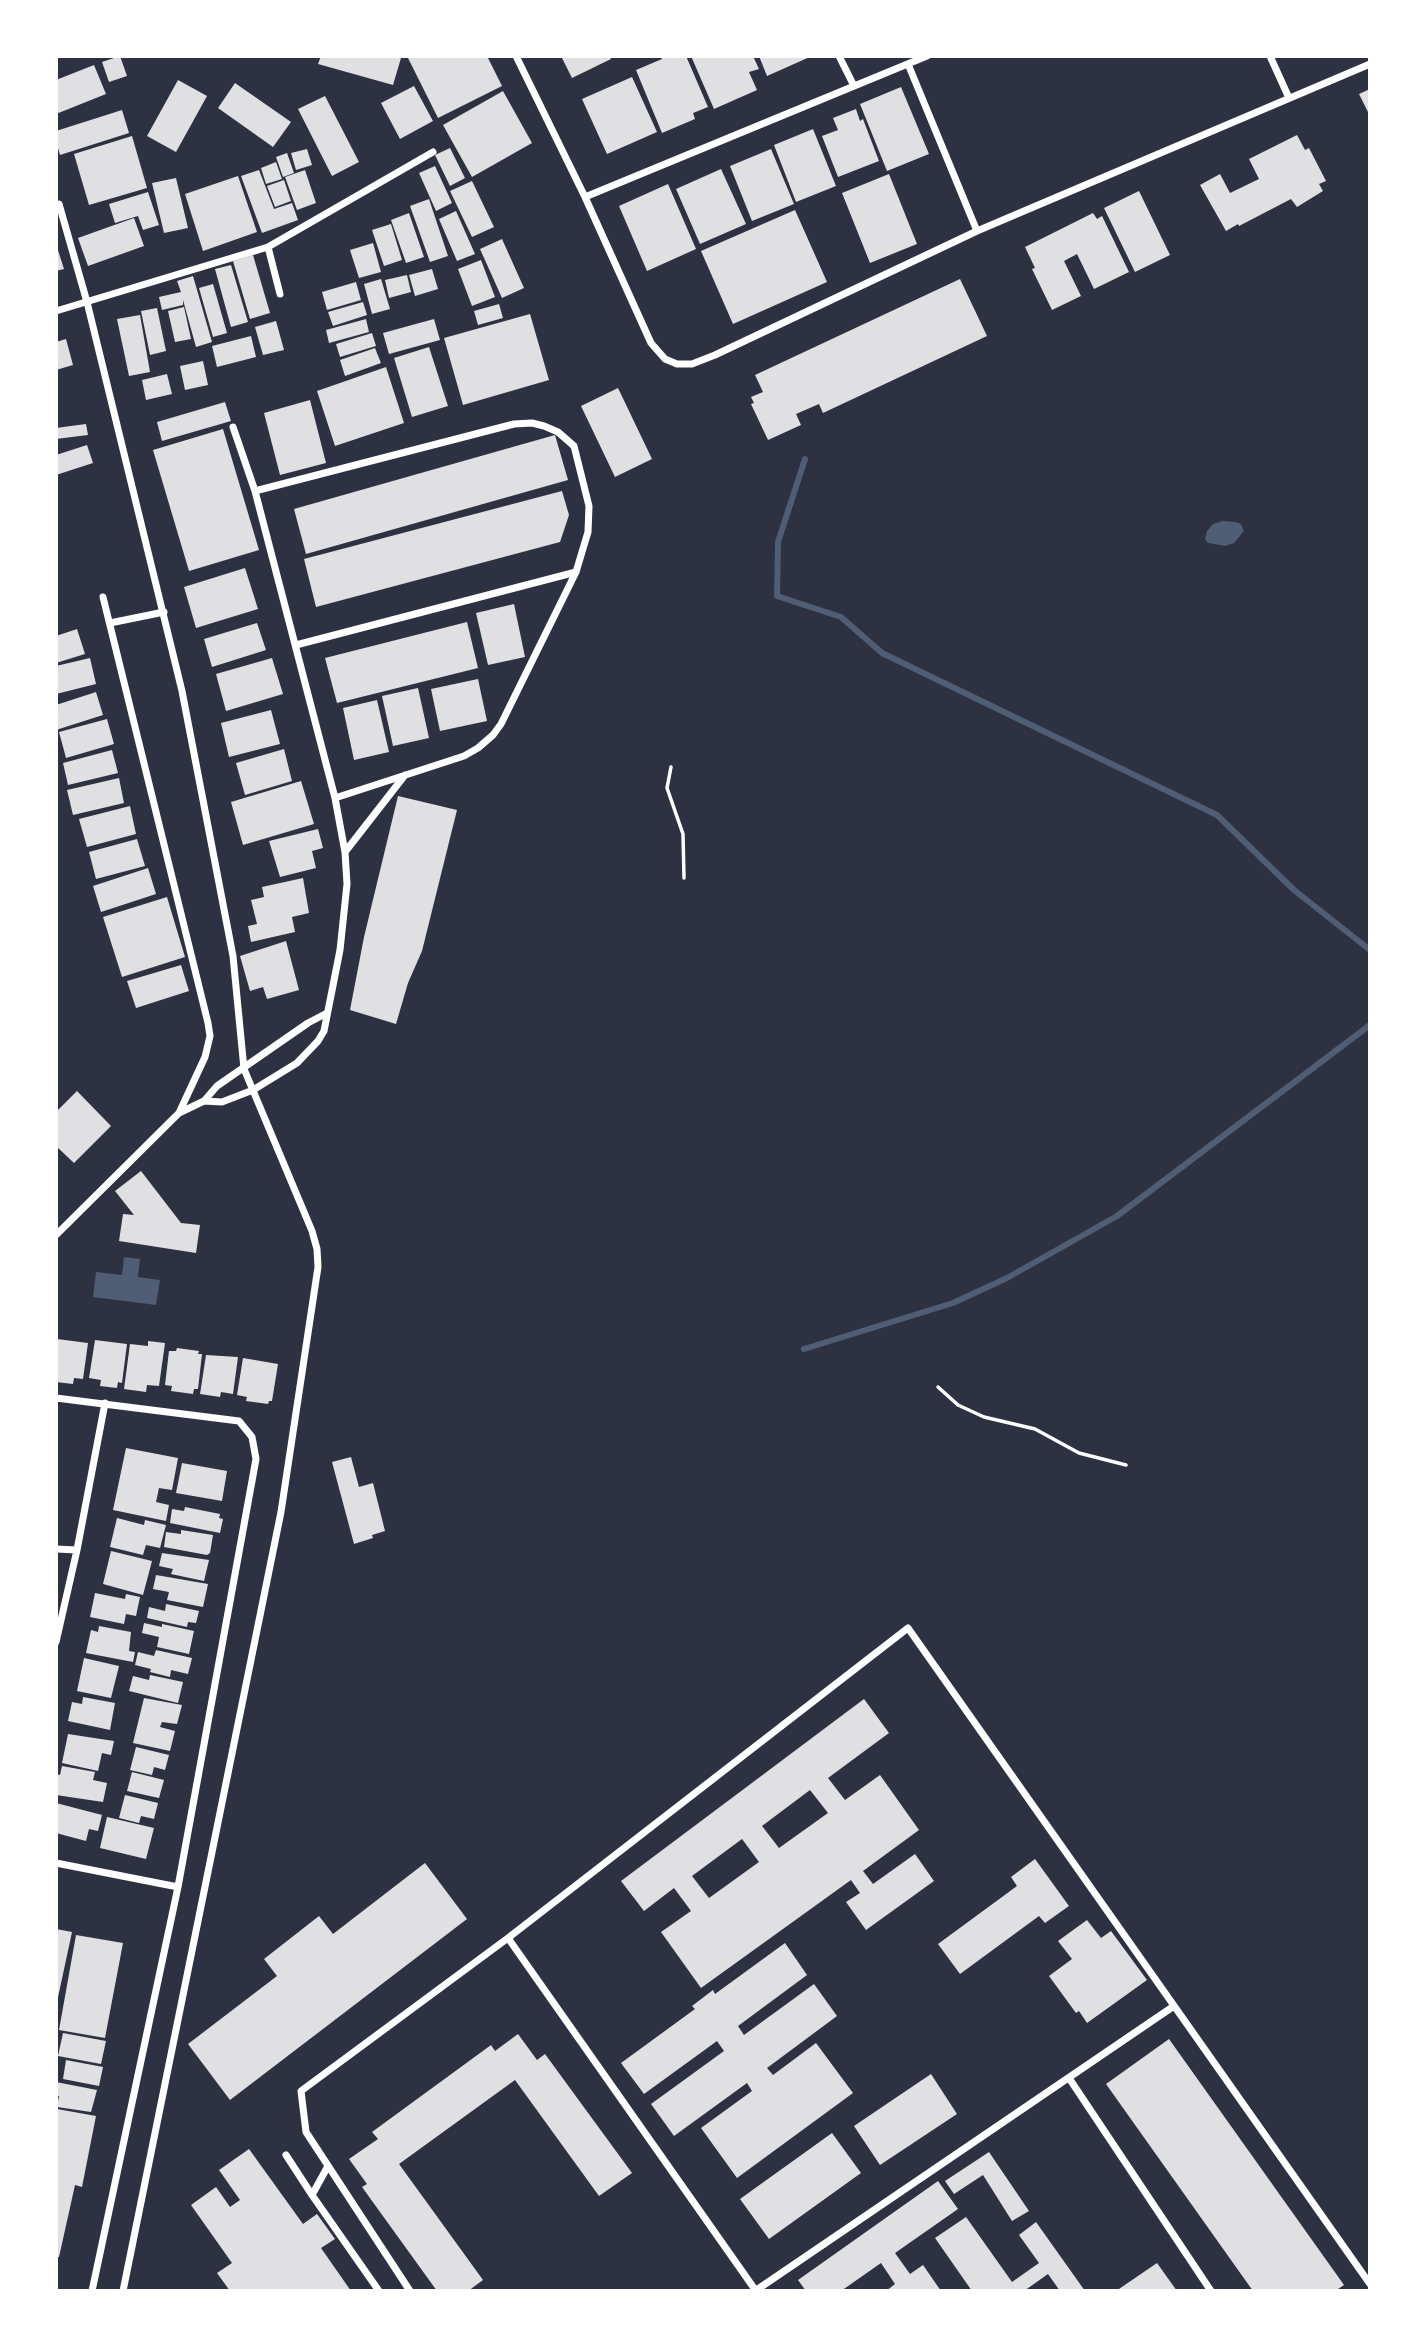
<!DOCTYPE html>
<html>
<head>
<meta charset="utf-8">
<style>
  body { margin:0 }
  #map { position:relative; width:1426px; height:2347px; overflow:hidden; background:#2d3142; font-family:Overpass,sans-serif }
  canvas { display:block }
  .frame { position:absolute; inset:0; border:58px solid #fff; pointer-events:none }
</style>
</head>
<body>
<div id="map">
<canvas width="1426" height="2347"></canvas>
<div class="frame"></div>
</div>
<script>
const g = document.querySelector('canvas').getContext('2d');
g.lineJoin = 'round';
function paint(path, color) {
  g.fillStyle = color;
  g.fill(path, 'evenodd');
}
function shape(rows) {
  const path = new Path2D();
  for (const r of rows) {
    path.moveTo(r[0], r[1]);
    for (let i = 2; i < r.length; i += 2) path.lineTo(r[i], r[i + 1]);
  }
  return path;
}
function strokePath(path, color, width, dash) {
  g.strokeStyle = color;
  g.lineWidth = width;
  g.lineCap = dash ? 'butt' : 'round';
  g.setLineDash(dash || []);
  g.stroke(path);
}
paint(shape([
  [1223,521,1235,522,1241,524,1244,531,1234,543,1225,546,1208,543,1205,539,1207,531,1213,524],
  [124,1257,140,1259,138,1277,160,1280,156,1305,93,1297,96,1272,122,1275]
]), '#4f5d75');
strokePath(shape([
  [805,459,778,542,777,596,841,617,882,653,1217,815,1294,890,1370,950],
  [804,1349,953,1303,1007,1278,1117,1216,1370,1025]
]), '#4f5d75', 6);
paint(shape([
  [120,56,127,76,109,82,102,62],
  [321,56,394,56,401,58,393,85,318,64],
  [407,56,487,56,502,86,438,118],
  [561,56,609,56,611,59,572,78],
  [660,56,686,56,708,107,693,113,695,119,662,133,636,70,662,59],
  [691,56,753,56,759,69,749,72,757,90,714,109],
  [759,56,812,56,767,76],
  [94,65,106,94,56,114,56,80],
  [632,77,657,132,607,154,582,99],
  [178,80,207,96,176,152,147,136],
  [235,83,291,122,273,147,218,108],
  [414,86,433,121,400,139,381,103],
  [901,87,929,154,887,171,860,104],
  [1370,89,1370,116,1359,94],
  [503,91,532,143,472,177,443,125],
  [325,96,359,162,332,176,298,109],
  [856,109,860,121,863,119,879,161,838,177,822,136,838,130,833,118],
  [122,110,129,133,60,155,56,141,56,131],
  [813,129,836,186,796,202,774,145],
  [1297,135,1305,150,1309,148,1326,181,1319,184,1323,191,1297,207,1291,199,1239,226,1238,224,1226,231,1200,185,1220,174,1230,193,1259,179,1249,159],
  [132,136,147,188,89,205,74,154],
  [450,148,465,178,450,186,435,155],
  [307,149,312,165,296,170,291,153],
  [771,149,794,204,752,221,730,166],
  [287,153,294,173,283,177,276,157],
  [276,162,282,179,266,184,261,168],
  [435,166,452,203,436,211,419,173],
  [721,169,746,224,700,244,676,189],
  [259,170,274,209,292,203,298,220,262,233,241,176],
  [305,170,316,203,297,210,285,177],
  [889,174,917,244,870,263,842,193],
  [238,176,257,232,203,251,185,194],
  [176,178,188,228,164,233,152,183],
  [284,180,291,201,275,207,267,186],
  [472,181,494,227,472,237,450,191],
  [668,184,696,249,647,271,619,206],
  [1139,191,1170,255,1135,272,1104,208],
  [148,192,159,225,143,230,138,216,115,223,109,204],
  [429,199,448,256,430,262,410,206],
  [795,210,827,282,733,324,701,251],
  [456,211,475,254,457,261,439,219],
  [409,213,424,257,406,263,391,220],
  [1093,213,1097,219,1102,216,1129,272,1094,289,1077,254,1064,261,1081,296,1052,310,1032,269,1035,268,1025,247],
  [134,218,144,246,88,266,78,238],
  [391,224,402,260,384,266,372,230],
  [502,239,524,288,502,298,480,249],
  [373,243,381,272,359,278,350,250],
  [56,244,64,269,56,271],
  [253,255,270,313,250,319,233,261],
  [481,260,495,297,472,306,458,269],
  [231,265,248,322,231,327,215,269],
  [432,269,438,289,415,296,409,275],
  [407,275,411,292,389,298,385,280],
  [193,276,212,342,196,347,183,300,183,305,162,310,159,297,181,292,177,281],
  [381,279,390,309,372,314,364,284],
  [960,279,987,336,823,413,819,404,796,414,801,425,768,440,751,404,754,403,751,397,763,392,755,375],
  [356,282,361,300,327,310,322,292],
  [213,284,227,333,213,337,199,288],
  [363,302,367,315,333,326,328,312],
  [499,304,503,318,478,325,474,311],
  [184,307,191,339,175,342,168,311],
  [157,308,166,351,150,355,141,311],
  [530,314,549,380,463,405,444,338],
  [140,315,150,372,129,376,117,319],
  [366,319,369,332,329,343,326,330],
  [434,319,440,340,389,354,383,333],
  [276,321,284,350,263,355,255,327],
  [372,333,376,346,340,357,336,344],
  [251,336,256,357,217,367,212,346],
  [66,339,73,365,56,370,56,342],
  [429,347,448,406,412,417,394,358],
  [375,348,381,363,345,376,340,360],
  [203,361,208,385,185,390,180,366],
  [386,367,404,423,335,446,317,391],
  [167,374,172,394,146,400,142,380],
  [618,388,652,459,615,477,581,406],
  [310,400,326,463,280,475,264,413],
  [225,402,231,421,162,441,157,422],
  [86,424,88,435,56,439,56,428],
  [223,429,259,550,189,571,153,450],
  [555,435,568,480,306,554,294,509],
  [87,445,93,463,56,475,56,455],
  [562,491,569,515,560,542,316,607,304,559],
  [245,568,258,609,196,628,184,587],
  [514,604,525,657,488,665,476,613],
  [467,622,478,668,337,703,325,658],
  [257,623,266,650,212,667,204,639],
  [77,629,85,654,56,663,56,636],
  [90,658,96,684,56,694,56,666],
  [272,658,283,694,226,711,216,674],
  [478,679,487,721,440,731,431,689],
  [418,688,429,738,393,746,382,696],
  [96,692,103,715,56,730,56,705],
  [377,700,389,752,354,760,343,708],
  [271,710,280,744,229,757,221,723],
  [107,719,114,744,66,758,59,732],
  [284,749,292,781,245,795,236,763],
  [112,750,118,773,68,785,63,763],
  [119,778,124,803,73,815,67,790],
  [301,781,314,824,243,845,231,802],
  [398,796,457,810,422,951,408,983,396,1024,350,1010,364,937],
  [130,806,136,834,87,847,79,819],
  [318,829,323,848,312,851,316,868,280,877,269,841],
  [137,839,145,866,96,879,89,852],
  [148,868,156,894,101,912,93,886],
  [303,878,309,913,292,917,295,932,251,942,248,926,257,924,251,900,264,897,262,887],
  [167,897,185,957,122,977,103,917],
  [286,941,299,990,267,999,263,987,250,991,240,956],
  [181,965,189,991,136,1008,127,981],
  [77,1091,111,1126,74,1163,56,1146,56,1112],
  [141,1171,181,1223,200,1225,196,1253,119,1241,123,1214,134,1215,115,1191],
  [57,1339,88,1343,83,1379,74,1378,73,1384,56,1382],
  [95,1340,127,1344,122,1383,118,1382,117,1388,100,1386,101,1380,89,1378],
  [148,1341,165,1343,159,1386,147,1385,146,1392,124,1389,130,1344,148,1346],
  [177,1348,199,1351,198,1354,202,1354,198,1389,194,1389,193,1394,171,1391,172,1386,165,1385,169,1351,176,1351],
  [206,1355,238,1357,233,1394,221,1392,220,1397,200,1394],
  [243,1358,278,1364,272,1401,269,1401,268,1404,246,1401,247,1397,237,1395],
  [126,1448,178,1458,172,1490,159,1488,156,1502,169,1505,166,1521,113,1510],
  [351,1457,359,1487,373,1483,385,1531,372,1535,373,1538,354,1544,332,1462],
  [182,1463,227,1471,222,1501,176,1493],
  [185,1507,220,1514,219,1518,223,1519,220,1533,170,1523,172,1509,184,1511],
  [117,1518,144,1525,145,1520,166,1525,160,1548,146,1545,143,1555,110,1547],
  [181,1530,213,1535,210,1553,207,1555,164,1547,166,1532,181,1534],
  [111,1551,152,1561,143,1595,103,1584],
  [162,1553,209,1560,204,1581,171,1574,173,1569,159,1566],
  [156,1575,208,1584,203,1607,167,1600,169,1592,153,1589],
  [95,1593,125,1599,126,1594,140,1597,136,1616,126,1614,124,1624,90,1617],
  [166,1604,199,1611,196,1623,188,1622,187,1627,147,1618,149,1607,165,1611],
  [144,1623,162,1627,162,1624,194,1631,189,1654,157,1647,159,1637,142,1633],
  [99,1626,131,1632,129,1651,135,1652,133,1662,86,1653,91,1630,98,1632],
  [156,1650,192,1658,188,1674,171,1670,170,1677,150,1672,151,1669,135,1665,138,1652,154,1656],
  [84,1658,119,1666,111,1698,77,1691],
  [150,1675,183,1682,178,1703,129,1691,133,1676,149,1680],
  [83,1697,115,1703,110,1730,68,1721,72,1702,82,1704],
  [144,1698,182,1705,177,1724,162,1722,160,1727,175,1731,170,1751,133,1743],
  [864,1699,889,1733,828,1778,845,1800,880,1775,919,1830,863,1871,873,1884,915,1854,934,1881,866,1930,846,1902,860,1893,851,1880,701,1988,661,1932,691,1911,674,1888,644,1911,621,1881],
  [810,1790,828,1813,779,1848,762,1826],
  [742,1839,759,1862,709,1898,692,1876],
  [68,1734,114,1741,111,1755,102,1753,98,1771,62,1763],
  [136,1747,169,1755,165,1770,154,1767,152,1775,130,1770],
  [62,1766,95,1772,93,1780,107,1783,103,1802,56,1795,56,1774,60,1775],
  [132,1772,164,1780,159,1798,127,1791],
  [125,1795,158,1803,154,1819,141,1816,139,1823,119,1818],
  [56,1803,102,1815,98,1831,89,1829,86,1841,56,1833],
  [107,1817,154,1828,146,1859,100,1848],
  [1035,1859,1069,1906,1045,1923,1039,1916,960,1974,938,1944,1017,1886,1011,1877],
  [425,1863,467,1919,230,2100,188,2044,277,1976,264,1959,319,1916,333,1934],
  [1087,1920,1101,1938,1111,1931,1147,1980,1087,2023,1079,2011,1076,2013,1049,1976,1072,1959,1058,1941],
  [56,1929,72,1932,57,2002,56,2001],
  [76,1935,123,1943,105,2038,59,2030],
  [785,1943,807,1975,738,2026,744,2035,814,1984,837,2016,767,2068,773,2075,816,2043,853,2093,737,2178,701,2128,752,2091,747,2083,674,2136,651,2104,724,2051,717,2041,644,2094,621,2063,695,2009,692,2006,713,1990,715,1994],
  [63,2033,106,2041,101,2064,58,2056],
  [518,2034,537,2060,545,2054,632,2173,599,2196,515,2080,399,2164,483,2280,468,2291,437,2291,362,2187,367,2184,349,2159,378,2139,372,2132,491,2045,495,2051],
  [1169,2039,1344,2285,1335,2291,1253,2291,1106,2084],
  [66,2060,103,2067,99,2086,63,2079],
  [931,2074,957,2114,880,2165,854,2126],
  [56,2082,97,2090,91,2112,57,2107,59,2096,56,2095],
  [57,2109,96,2116,82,2187,75,2185,59,2257,56,2257],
  [832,2133,861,2173,769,2239,740,2199],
  [249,2149,303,2224,317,2214,335,2239,321,2248,351,2291,230,2291,217,2273,232,2263,191,2205,216,2187,230,2207,240,2200,219,2170],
  [989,2152,1029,2211,1012,2221,983,2175,954,2194,945,2181],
  [938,2181,958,2209,895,2253,910,2274,923,2265,941,2291,886,2291,895,2284,881,2263,841,2291,806,2291,798,2280],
  [966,2217,1012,2282,1039,2263,1019,2235,1036,2222,1085,2291,1060,2291,1048,2274,1024,2291,972,2291,935,2238],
  [1157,2263,1177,2291,1116,2291]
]), '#e0e0e3');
strokePath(shape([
  [671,767,667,788,683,834,684,878],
  [938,1387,958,1405,984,1417,1035,1429,1079,1453,1126,1465]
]), '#fff', 3.5);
strokePath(shape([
  [516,56,585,197,651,343,665,359,677,364,692,364,715,355,977,231,1370,64],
  [839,56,854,86],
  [1270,56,1289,98],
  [908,64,977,231],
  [585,197,927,56],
  [59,204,87,302,182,691,233,956,244,1069,312,1231,317,1249,318,1267,281,1512,123,2291],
  [268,247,280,294],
  [56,311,268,247,433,152],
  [255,491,514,424,532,423,544,426,558,432,574,446,589,506,588,532,576,572,501,724,493,735,478,748,464,756,335,798],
  [103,597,208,1023,210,1036,205,1057,179,1113],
  [110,623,164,612],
  [296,645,576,572],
  [345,852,405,775],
  [204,1101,222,1102,253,1090,297,1063,318,1041,324,1031,340,950,347,884,345,852,335,798,255,491,233,427],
  [56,1235,179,1113,204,1101,217,1086,308,1023,327,1013],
  [56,1398,239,1421,252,1437,256,1459,178,1887,92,2291],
  [56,1549,77,1550],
  [56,1642,77,1550,105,1403],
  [56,1863,178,1887],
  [508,1938,756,2291],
  [1069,2078,1211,2291],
  [286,2155,312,2195],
  [328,2166,312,2195,379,2291],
  [410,2291,306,2132,301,2091,508,1938,908,1628,1370,2284],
  [755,2291,1174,2006]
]), '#fff', 7);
</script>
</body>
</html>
